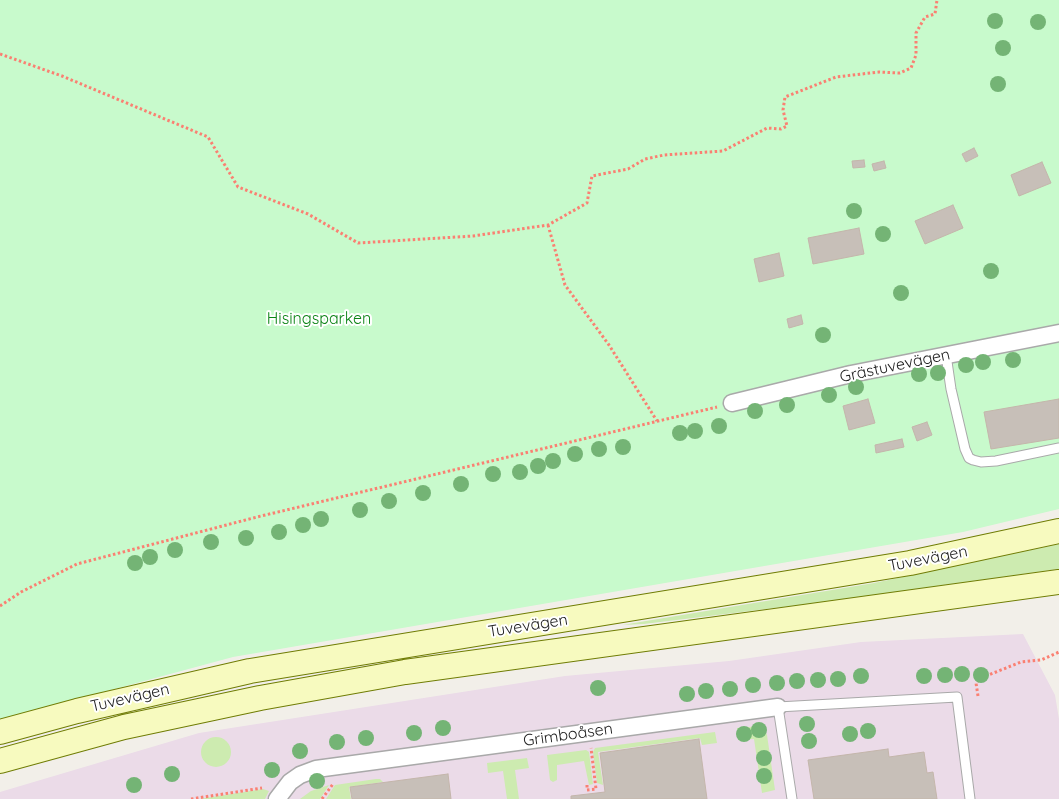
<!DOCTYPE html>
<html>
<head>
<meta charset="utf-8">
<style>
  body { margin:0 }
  canvas { display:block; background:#f2efe9 }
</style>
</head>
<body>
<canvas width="1059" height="799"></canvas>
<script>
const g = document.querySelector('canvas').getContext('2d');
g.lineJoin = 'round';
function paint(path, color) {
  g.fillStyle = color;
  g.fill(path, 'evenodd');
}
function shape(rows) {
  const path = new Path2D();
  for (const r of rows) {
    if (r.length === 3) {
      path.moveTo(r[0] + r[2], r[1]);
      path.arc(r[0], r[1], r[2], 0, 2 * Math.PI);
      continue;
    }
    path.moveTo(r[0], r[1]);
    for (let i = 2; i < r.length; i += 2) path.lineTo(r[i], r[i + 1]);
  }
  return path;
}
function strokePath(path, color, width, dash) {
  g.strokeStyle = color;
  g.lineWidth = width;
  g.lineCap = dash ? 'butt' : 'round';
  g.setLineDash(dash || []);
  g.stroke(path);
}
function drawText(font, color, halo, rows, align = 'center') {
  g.font = font + ' Quicksand,sans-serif';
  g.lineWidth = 4;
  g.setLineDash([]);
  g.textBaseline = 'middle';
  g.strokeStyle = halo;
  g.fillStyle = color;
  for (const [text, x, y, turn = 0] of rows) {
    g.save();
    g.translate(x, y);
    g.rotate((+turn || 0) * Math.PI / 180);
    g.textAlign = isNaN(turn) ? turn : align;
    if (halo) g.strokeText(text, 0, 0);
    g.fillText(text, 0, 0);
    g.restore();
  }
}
paint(shape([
  [1023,634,1055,695,1059,719,1059,799,0,799,0,792,199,733,565,676,729,661,861,642]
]), '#ebdbe8');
paint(shape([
  [1059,544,1059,569,815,603,644,624,622,625,874,583],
  [760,726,764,728,767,735,775,790,762,793,754,739,738,740,737,728],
  [715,732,717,743,702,745,700,738,598,752,603,785,597,783,593,752,595,748],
  [216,752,15],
  [586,750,589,752,593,784,589,785,584,761,557,765,557,780,553,782,550,780,547,755],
  [527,758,529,768,515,770,519,799,507,799,503,771,488,773,487,763],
  [376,779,380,779,383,782,349,787,351,799,326,799,335,785],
  [329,785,320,799,300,799,311,791],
  [263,789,269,791,265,799,199,799]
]), '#cdebb0');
paint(shape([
  [0,0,1059,0,1059,509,963,532,233,657,0,720]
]), '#c8facc');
const building = shape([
  [974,148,978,156,966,162,962,154,974,148],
  [864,160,865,167,853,168,852,161,864,160],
  [884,161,886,168,874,171,872,164,884,161],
  [1042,162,1051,183,1019,196,1011,175,1042,162],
  [953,205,963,228,925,244,915,221,953,205],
  [859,228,864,254,813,264,808,238,859,228],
  [779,253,784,276,759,282,754,259,779,253],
  [801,315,803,324,789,328,787,319,801,315],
  [868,399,875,423,849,430,843,406,868,399],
  [1059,399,1059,438,991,449,984,412,1059,399],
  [927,422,932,435,917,441,912,427,927,422],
  [902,439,904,447,876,453,875,445,902,439],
  [699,739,707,799,571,799,571,796,605,792,600,753,699,739],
  [888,749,889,757,924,752,927,773,933,772,937,799,814,799,808,760,888,749],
  [448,774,451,799,352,799,350,787,448,774]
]);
paint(building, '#c7bfb8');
strokePath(building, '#c4b6ab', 1);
const lane = shape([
  [946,355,951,389,965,449,969,458,973,460,981,462,996,461,1059,448],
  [792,799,778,707,957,697,970,799]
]);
const street = shape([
  [732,403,851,374,1059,333],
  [277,799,290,782,300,775,316,769,778,707]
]);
const secondary = shape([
  [0,732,77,711,250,671,910,563,1059,531],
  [0,761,124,727,260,698,405,672,1059,582]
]);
strokePath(lane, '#a9a9a9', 11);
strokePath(street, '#a9a9a9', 19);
strokePath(secondary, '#707d05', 26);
strokePath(shape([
  [0,54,62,76,208,137,238,187,308,214,358,243,473,236,548,225,587,203,592,176,628,169,645,159,664,155,723,151,767,128,781,129,787,126,783,110,785,97,836,77,879,72,900,73,911,68,916,55,916,33,925,17,935,14,937,0],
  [548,225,565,285,609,345,657,421],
  [0,606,21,592,77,564,257,517,717,407],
  [978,696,976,683,981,678,1021,662,1041,660,1059,652],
  [587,785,587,790,596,789,591,748],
  [191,799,262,788],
  [322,799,333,784]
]), '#fa8072', 3, [2.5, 2.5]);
strokePath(lane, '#fff', 9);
strokePath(street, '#fff', 16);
strokePath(secondary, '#f7fabf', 24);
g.fillStyle = '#74b475';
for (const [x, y] of [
  [995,21],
  [1038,22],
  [1003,48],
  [998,84],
  [854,211],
  [883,234],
  [991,271],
  [901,293],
  [823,335],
  [1013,360],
  [983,362],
  [966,365],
  [938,373],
  [919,374],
  [856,387],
  [829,395],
  [787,405],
  [755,411],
  [719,426],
  [695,431],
  [680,433],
  [623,447],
  [599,449],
  [575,454],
  [553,461],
  [538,466],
  [520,472],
  [493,474],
  [461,484],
  [423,493],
  [389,501],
  [360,510],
  [321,519],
  [303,525],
  [279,532],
  [246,538],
  [211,542],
  [175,550],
  [150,557],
  [135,563],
  [962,674],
  [945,675],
  [981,675],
  [861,676],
  [924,676],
  [838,679],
  [818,680],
  [797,681],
  [777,683],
  [753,685],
  [598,688],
  [730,689],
  [706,691],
  [687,694],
  [807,724],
  [443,728],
  [759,730],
  [868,731],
  [414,733],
  [744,734],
  [850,734],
  [366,738],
  [809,741],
  [337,742],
  [300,751],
  [764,758],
  [272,770],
  [172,774],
  [764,776],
  [317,781],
  [134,785]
]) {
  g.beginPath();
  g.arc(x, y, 8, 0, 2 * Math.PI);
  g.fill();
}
drawText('16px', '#0c8416', '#fff', [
  ["Hisingsparken",319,319]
]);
drawText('16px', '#222', '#fff', [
  ["Grästuvevägen",895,366,-12],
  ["Tuvevägen",928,559,-11],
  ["Tuvevägen",528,626,-9],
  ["Tuvevägen",130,698,-13],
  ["Grimboåsen",568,735,-8]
]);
</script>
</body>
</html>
